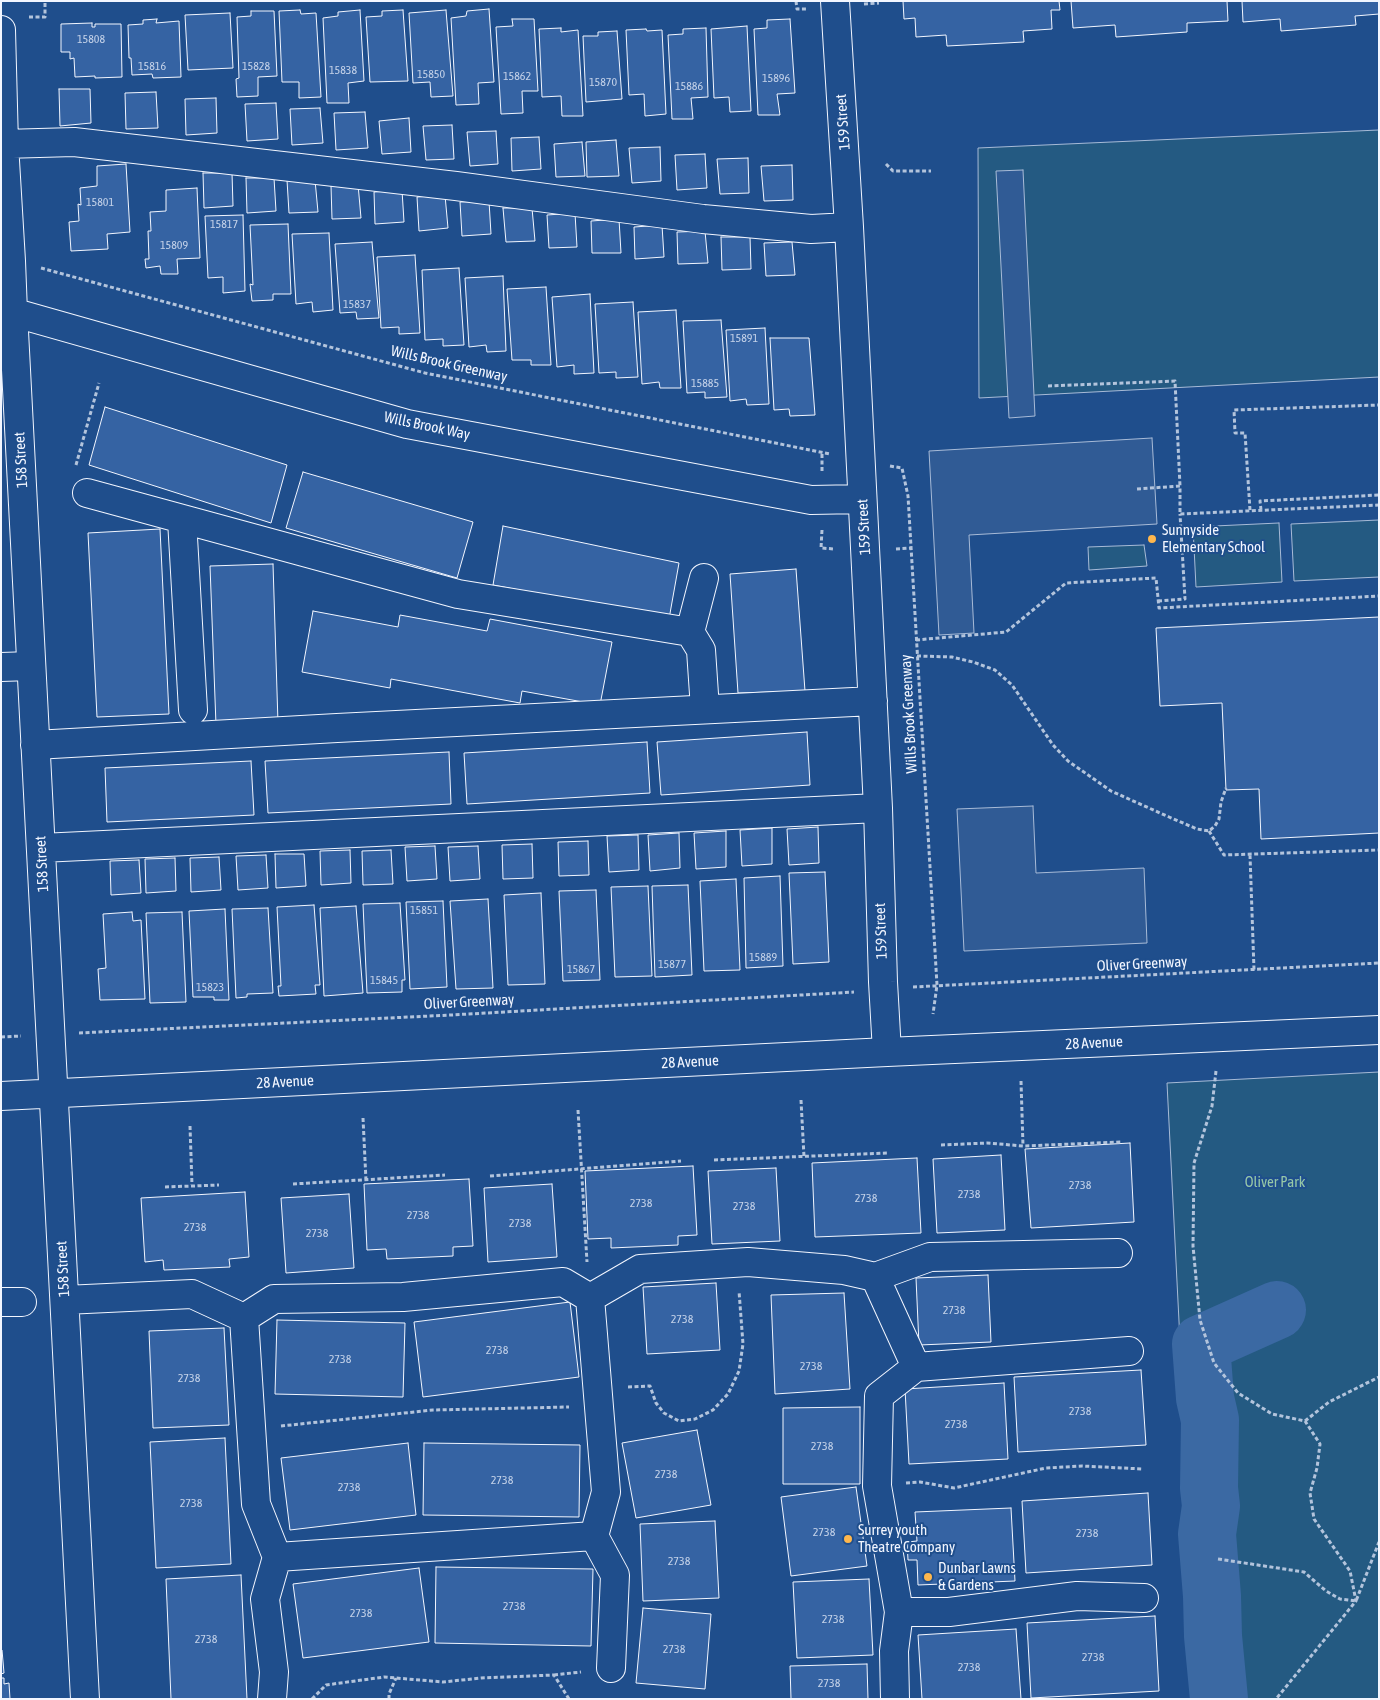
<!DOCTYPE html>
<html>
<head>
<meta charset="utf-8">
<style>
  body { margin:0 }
  #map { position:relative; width:1380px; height:1700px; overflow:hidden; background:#1f4e8c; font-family:"Asap Condensed",sans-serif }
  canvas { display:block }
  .frame { position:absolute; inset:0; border:2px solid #f2f6ff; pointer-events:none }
</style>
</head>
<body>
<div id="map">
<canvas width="1380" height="1700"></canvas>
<div class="frame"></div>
</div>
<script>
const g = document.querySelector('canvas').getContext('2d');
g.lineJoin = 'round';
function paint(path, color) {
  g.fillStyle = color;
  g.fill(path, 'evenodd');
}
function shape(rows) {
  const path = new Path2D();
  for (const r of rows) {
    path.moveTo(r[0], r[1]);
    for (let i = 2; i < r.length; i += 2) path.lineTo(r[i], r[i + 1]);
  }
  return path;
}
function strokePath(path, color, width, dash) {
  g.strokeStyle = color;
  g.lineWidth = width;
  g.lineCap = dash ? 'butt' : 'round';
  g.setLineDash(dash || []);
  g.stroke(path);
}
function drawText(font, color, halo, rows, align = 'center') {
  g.font = font + ' "Asap Condensed",sans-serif';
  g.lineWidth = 4;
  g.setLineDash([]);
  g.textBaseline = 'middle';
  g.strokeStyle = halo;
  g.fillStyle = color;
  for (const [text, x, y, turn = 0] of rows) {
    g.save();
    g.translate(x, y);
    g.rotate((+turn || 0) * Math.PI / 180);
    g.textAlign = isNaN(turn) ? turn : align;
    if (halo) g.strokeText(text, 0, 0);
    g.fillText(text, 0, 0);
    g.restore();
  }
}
const green = shape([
  [1379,130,1379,377,979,398,978,148,1379,130],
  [1379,520,1379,577,1294,581,1291,524,1379,520],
  [1279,523,1282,582,1196,587,1193,527,1279,523],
  [1144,545,1147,566,1089,570,1088,547,1144,545],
  [1379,1072,1379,1699,1198,1699,1167,1083,1379,1072]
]);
paint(green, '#245a82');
strokePath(green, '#a8bbd7', 1);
const parking = shape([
  [1023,170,1035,416,1009,418,996,171,1023,170],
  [1152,438,1157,524,969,535,974,633,939,635,929,451,1152,438],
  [1033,806,1036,873,1144,868,1147,943,964,951,957,809,1033,806]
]);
paint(parking, '#305b95');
strokePath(parking, '#a8bbd7', 1);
strokePath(shape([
  [1219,1699,1213,1636,1212,1596,1207,1534,1211,1506,1209,1488,1210,1420,1205,1398,1201,1344,1277,1310]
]), '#3b69a3', 58);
const building = shape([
  [903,1,1059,1,1060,10,1051,10,1052,29,1023,31,1024,42,947,46,946,35,916,37,915,18,904,19,903,1],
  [1071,1,1227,1,1228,21,1187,23,1187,32,1116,37,1115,25,1073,28,1071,1],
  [1242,1,1379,1,1379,14,1355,16,1356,25,1281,31,1280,19,1243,22,1242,1],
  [489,9,494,82,478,83,479,104,456,105,451,18,466,16,467,11,489,9],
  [300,10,301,14,316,13,321,97,299,98,299,82,282,82,279,11,300,10],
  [360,10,364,81,348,83,349,103,327,103,323,18,338,16,338,12,360,10],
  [403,10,408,81,370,82,366,17,382,16,382,11,403,10],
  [446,10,453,96,431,97,430,82,413,83,409,13,446,10],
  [251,11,274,11,277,76,258,77,258,96,237,97,236,79,239,78,237,17,251,16,251,11],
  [230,13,233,68,188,70,185,15,230,13],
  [157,19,156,23,179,21,181,77,153,78,152,74,132,75,131,58,129,58,128,25,143,24,143,20,157,19],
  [512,19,534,19,538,91,522,91,523,113,501,114,496,27,513,26,512,19],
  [790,19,795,93,777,94,780,115,758,115,754,29,767,28,767,20,790,19],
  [92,23,92,27,95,27,95,24,121,24,122,77,95,78,95,76,75,77,74,58,70,59,70,52,61,52,61,24,92,23],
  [747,26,751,111,730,112,729,97,714,98,711,29,747,26],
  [561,28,561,32,578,30,583,116,562,116,561,96,542,97,539,29,561,28],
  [706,28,708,97,691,98,693,119,672,119,668,35,683,34,683,29,706,28],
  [646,29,647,31,662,30,666,114,645,116,644,94,629,95,626,30,646,29],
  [617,31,622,99,586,102,583,36,598,36,598,32,617,31],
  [59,89,90,89,91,123,60,126,59,89],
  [156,92,158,128,126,129,125,93,156,92],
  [216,98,217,133,186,135,185,99,216,98],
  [276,103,278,139,247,141,245,104,276,103],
  [320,108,323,143,292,145,290,109,320,108],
  [365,112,368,148,336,150,334,113,365,112],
  [409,118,411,152,382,154,379,121,409,118],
  [452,125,454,159,426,160,423,126,452,125],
  [496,131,498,164,470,166,467,132,496,131],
  [539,137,541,169,512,171,511,138,539,137],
  [616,140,619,176,587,177,586,142,616,140],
  [582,142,585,176,556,177,554,144,582,142],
  [660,147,661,181,632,183,629,148,660,147],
  [705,154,707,188,677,190,675,155,705,154],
  [748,158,749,193,720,194,717,159,748,158],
  [126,164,130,232,107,234,108,249,71,251,69,222,79,221,78,204,81,205,80,188,97,186,97,166,126,164],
  [792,165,793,200,764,201,761,166,792,165],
  [203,173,232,173,233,206,204,208,203,173],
  [246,178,274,178,276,211,247,213,246,178],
  [287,180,315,180,318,212,289,213,287,180],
  [358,184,361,218,332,219,331,186,358,184],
  [197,188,200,258,177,259,178,274,161,274,160,266,146,268,145,259,149,259,148,231,151,231,150,212,166,211,166,190,197,188],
  [402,190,404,222,375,224,374,192,402,190],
  [445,195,448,228,419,231,417,197,445,195],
  [489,201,491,234,462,236,460,202,489,201],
  [503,208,532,208,535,241,506,242,503,208],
  [575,213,577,247,549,248,547,215,575,213],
  [243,215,245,291,223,293,223,277,208,278,205,216,243,215],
  [619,219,621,253,592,253,591,221,619,219],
  [288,224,291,294,273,294,273,300,252,301,250,284,253,285,250,225,288,224],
  [662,225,664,257,635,259,634,227,662,225],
  [705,231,708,263,678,264,677,232,705,231],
  [329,233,333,310,313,312,312,302,296,304,292,234,329,233],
  [721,237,750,237,751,269,722,270,721,237],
  [372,242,379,318,357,319,356,312,340,313,335,244,372,242],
  [792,242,795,275,766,276,764,243,792,242],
  [415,255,420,333,399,334,399,327,381,328,377,257,415,255],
  [459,268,464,345,443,346,443,339,425,340,422,270,459,268],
  [503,276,506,351,487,352,486,345,469,347,465,278,503,276],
  [546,287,551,365,531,365,531,360,512,360,507,289,546,287],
  [590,294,594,373,574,374,574,365,557,367,552,297,590,294],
  [633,302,638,377,616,378,616,372,599,373,595,304,633,302],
  [676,310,681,388,660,388,659,382,642,384,638,312,676,310],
  [721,320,727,397,705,398,705,392,687,393,683,321,721,320],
  [765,328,769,404,747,405,746,399,730,401,726,330,765,328],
  [770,338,809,338,815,415,790,416,789,409,774,410,770,338],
  [105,407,287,465,271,523,89,465,105,407],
  [303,472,473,522,457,578,286,528,303,472],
  [503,526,679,563,669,619,493,585,503,526],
  [160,529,169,714,97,717,88,533,160,529],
  [273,564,278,723,216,725,210,566,273,564],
  [796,569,805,691,738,693,730,574,796,569],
  [313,611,398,627,400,615,487,631,490,619,612,642,600,705,522,691,520,703,391,679,390,688,302,672,313,611],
  [1379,617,1379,833,1261,839,1259,789,1226,790,1222,703,1160,706,1156,628,1379,617],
  [807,732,810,785,661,795,657,742,807,732],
  [647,742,650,793,467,804,464,753,647,742],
  [449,752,451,804,268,813,265,761,449,752],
  [251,761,254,815,107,822,105,768,251,761],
  [818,827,819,863,789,865,787,829,818,827],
  [772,828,772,864,742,866,740,830,772,828],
  [726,831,726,867,696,869,694,833,726,831],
  [679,833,680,868,650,871,648,835,679,833],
  [638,835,639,870,609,872,607,836,638,835],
  [588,841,589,875,559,876,558,842,588,841],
  [532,844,533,878,503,879,502,845,532,844],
  [435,846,437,879,407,881,405,847,435,846],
  [478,846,480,879,450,881,448,847,478,846],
  [350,850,351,883,321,885,320,851,350,850],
  [391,850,393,884,363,885,362,851,391,850],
  [275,854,304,854,306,886,276,888,275,854],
  [266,855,268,888,238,890,236,856,266,855],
  [219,857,221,890,191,892,190,858,219,857],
  [175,858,176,891,146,893,145,859,175,858],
  [139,860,141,893,111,895,110,861,139,860],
  [825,872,829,962,793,964,789,873,825,872],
  [780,876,783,966,746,968,744,878,780,876],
  [736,879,740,970,704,971,700,881,736,879],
  [688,885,692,975,655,977,652,886,688,885],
  [648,886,652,976,615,977,611,887,648,886],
  [596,890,600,980,563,981,559,891,596,890],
  [541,893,545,984,508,985,504,895,541,893],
  [488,899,493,988,456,989,450,901,488,899],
  [443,901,447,987,410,989,406,902,443,901],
  [400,903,405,980,402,980,402,992,367,993,363,904,400,903],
  [314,905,320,985,315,985,316,994,279,996,278,986,281,986,277,907,314,905],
  [356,906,363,993,324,996,320,908,356,906],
  [268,908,273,993,247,994,247,997,236,998,232,909,268,908],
  [225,909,229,1000,214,1000,214,997,193,997,189,911,225,909],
  [132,912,133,921,141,920,145,999,100,1000,98,969,106,968,103,914,132,912],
  [182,912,186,1002,150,1003,146,913,182,912],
  [1130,1143,1134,1222,1031,1228,1025,1149,1130,1143],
  [1001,1155,1005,1230,937,1233,933,1159,1001,1155],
  [917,1158,921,1233,815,1237,812,1163,917,1158],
  [693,1166,697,1235,678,1236,678,1245,611,1248,611,1238,588,1239,585,1171,693,1166],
  [776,1168,780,1241,712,1244,708,1171,776,1168],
  [469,1179,473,1246,453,1247,453,1256,387,1259,386,1249,367,1250,364,1184,469,1179],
  [552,1184,557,1257,488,1262,484,1188,552,1184],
  [245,1192,249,1257,229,1259,230,1267,164,1270,163,1260,145,1262,141,1198,245,1192],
  [349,1194,354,1268,286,1273,281,1198,349,1194],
  [988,1275,991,1342,919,1345,916,1278,988,1275],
  [716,1283,720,1350,647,1354,643,1287,716,1283],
  [844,1293,850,1389,775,1394,771,1295,844,1293],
  [570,1302,579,1377,423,1397,414,1322,570,1302],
  [277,1320,405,1323,403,1397,275,1394,277,1320],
  [224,1328,229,1425,153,1428,149,1331,224,1328],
  [1141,1370,1146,1445,1018,1452,1014,1377,1141,1370],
  [1004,1383,1008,1459,909,1464,905,1389,1004,1383],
  [860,1407,860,1484,783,1484,783,1408,860,1407],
  [697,1430,711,1505,636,1518,622,1443,697,1430],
  [225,1438,231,1564,156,1568,150,1442,225,1438],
  [408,1443,416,1515,290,1530,281,1458,408,1443],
  [424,1443,580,1445,579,1517,423,1515,424,1443],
  [856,1487,867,1566,791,1576,781,1497,856,1487],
  [1148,1493,1152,1565,1026,1573,1022,1501,1148,1493],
  [1011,1508,1015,1581,918,1585,917,1560,908,1560,907,1542,917,1541,915,1512,1011,1508],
  [715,1521,719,1598,643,1601,640,1524,715,1521],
  [436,1567,593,1569,591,1646,435,1643,436,1567],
  [419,1568,429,1642,303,1658,293,1584,419,1568],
  [241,1575,247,1699,171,1699,166,1579,241,1575],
  [869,1579,873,1655,797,1658,793,1582,869,1579],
  [643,1608,711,1614,705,1689,636,1683,643,1608],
  [1155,1616,1159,1691,1031,1698,1027,1623,1155,1616],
  [1016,1629,1021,1699,922,1699,918,1635,1016,1629],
  [1,1650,2,1650,4,1673,1,1674,1,1650],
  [867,1664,868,1699,791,1699,790,1666,867,1664],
  [1,1678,4,1678,4,1684,9,1683,10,1699,1,1699,1,1678]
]);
paint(building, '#3563a3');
strokePath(building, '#f2f6ff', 1);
const minor = shape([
  [835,1,849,227,878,808,883,982,887,1052],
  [1,30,4,144,11,261,13,312,85,1699],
  [4,144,74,142,456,186,703,219,811,229,849,227],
  [1,309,407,424,811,500,862,499],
  [87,493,458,594,690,632],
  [182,520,193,710],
  [704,578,690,632,701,650,705,709],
  [1,667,31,666],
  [35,745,337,728,873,701],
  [41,848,878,808],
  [1,1096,887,1052,1379,1030],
  [875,1277,916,1367,879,1396,877,1486,899,1612,894,1651,895,1699],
  [590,1298,606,1492,594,1536,615,1575,611,1668],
  [65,1300,192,1294,244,1318,274,1299,403,1297,563,1282,590,1298,640,1269,748,1262,844,1270,875,1277,930,1257,1118,1253],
  [1,1302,22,1302],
  [244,1318,256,1504,277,1557,265,1599,274,1672,272,1699],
  [916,1367,1129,1351],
  [277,1557,594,1536],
  [899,1612,949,1612,1077,1596,1144,1598]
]);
strokePath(minor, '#f2f6ff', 30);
strokePath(shape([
  [796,1,797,9,806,9],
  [864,4,879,3],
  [29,17,45,17,45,1],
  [886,164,893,171,931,171],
  [41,268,425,373,830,454],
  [1048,386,1175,381,1180,486],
  [76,465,99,383],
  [890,466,902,468,908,496,937,985,933,1014],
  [822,471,822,453],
  [1137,489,1180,486,1180,514,1379,505],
  [1250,510,1245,433,1235,433,1234,410,1379,405],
  [1261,510,1260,501,1379,495],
  [822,530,821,548,834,549],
  [896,549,911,548],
  [1158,601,1185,599,1180,514],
  [916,640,1006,632,1066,583,1156,578,1159,608,1379,596],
  [917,656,952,657,973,662,995,670,1012,685,1053,745,1068,761,1111,791,1169,817,1197,829,1209,831,1215,826,1219,819,1221,802,1226,788],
  [1209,831,1224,855,1379,850],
  [1250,855,1254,970],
  [913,987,1379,963],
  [79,1033,451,1015,854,992],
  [1,1037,21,1036],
  [1216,1071,1212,1106,1194,1163,1193,1246,1200,1320,1214,1363,1238,1393,1272,1414,1305,1421,1320,1444,1317,1468,1310,1493,1314,1519,1350,1571,1356,1601,1276,1699],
  [1021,1081,1023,1146],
  [801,1100,804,1157],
  [578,1110,587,1262],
  [363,1118,366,1181],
  [190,1126,192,1185],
  [941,1145,987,1143,1023,1146,1122,1142],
  [714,1160,888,1153],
  [490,1176,681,1161],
  [293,1184,445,1175],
  [165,1187,219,1185],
  [628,1387,650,1386,656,1403,664,1413,679,1421,695,1419,713,1410,728,1394,739,1371,743,1344,739,1291],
  [1305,1421,1329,1402,1379,1377],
  [281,1426,433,1410,569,1407],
  [906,1483,920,1482,954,1488,1046,1468,1082,1466,1143,1469],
  [1218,1559,1304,1572,1326,1591,1340,1599,1356,1601,1379,1542],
  [554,1675,581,1672],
  [312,1699,326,1685,384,1677,443,1682,481,1678,554,1675,569,1699],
  [389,1699,389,1694,396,1678]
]), '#b3c4dc', 3, [4, 2.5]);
strokePath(minor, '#1f4e8c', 28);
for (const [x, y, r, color] of [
  [1152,539,5,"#ffb74d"],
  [848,1539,5,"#ffb74d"],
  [928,1577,5,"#ffb74d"]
]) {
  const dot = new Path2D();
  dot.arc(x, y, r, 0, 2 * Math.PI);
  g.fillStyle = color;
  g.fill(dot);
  strokePath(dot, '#1f4e8c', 2);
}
drawText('12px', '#c3d1e8', null, [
  ["15808",91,39],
  ["15816",152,66],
  ["15828",256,66],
  ["15838",343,70],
  ["15850",431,74],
  ["15862",517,76],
  ["15896",776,78],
  ["15870",603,82],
  ["15886",689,86],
  ["15801",100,202],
  ["15817",224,224],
  ["15809",174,245],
  ["15837",357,304],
  ["15891",744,338],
  ["15885",705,383],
  ["15851",424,910],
  ["15889",763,957],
  ["15877",672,964],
  ["15867",581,969],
  ["15845",384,980],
  ["15823",210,987],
  ["2738",1080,1185],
  ["2738",969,1194],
  ["2738",866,1198],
  ["2738",641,1203],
  ["2738",744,1206],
  ["2738",418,1215],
  ["2738",520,1223],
  ["2738",195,1227],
  ["2738",317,1233],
  ["2738",954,1310],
  ["2738",682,1319],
  ["2738",497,1350],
  ["2738",340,1359],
  ["2738",811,1366],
  ["2738",189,1378],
  ["2738",1080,1411],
  ["2738",956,1424],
  ["2738",822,1446],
  ["2738",666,1474],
  ["2738",502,1480],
  ["2738",349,1487],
  ["2738",191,1503],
  ["2738",824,1532],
  ["2738",1087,1533],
  ["2738",679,1561],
  ["2738",514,1606],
  ["2738",361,1613],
  ["2738",833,1619],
  ["2738",206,1639],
  ["2738",674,1649],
  ["2738",1093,1657],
  ["2738",969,1667],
  ["2738",829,1683]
]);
drawText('15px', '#f2f6ff', '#1f4e8c', [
  ["159 Street",843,122,-94],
  ["Wills Brook Greenway",449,364,13],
  ["Wills Brook Way",427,426,12],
  ["158 Street",21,460,-93],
  ["159 Street",864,527,-93],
  ["Wills Brook Greenway",909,714,-93],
  ["158 Street",42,864,-93],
  ["159 Street",881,931,-92],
  ["Oliver Greenway",1142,964,-3],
  ["Oliver Greenway",469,1002,-3],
  ["28 Avenue",1094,1043,-3],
  ["28 Avenue",690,1062,-3],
  ["28 Avenue",285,1082,-3],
  ["158 Street",63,1269,-93]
]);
drawText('15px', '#f2f6ff', '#1f4e8c', [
  ["Sunnyside",1162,530],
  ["Elementary School",1162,547],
  ["Surrey youth",858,1530],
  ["Theatre Company",858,1547],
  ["Dunbar Lawns",938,1568],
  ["& Gardens",938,1585]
], 'left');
drawText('15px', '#97c8a6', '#1f4e8c', [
  ["Oliver Park",1275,1182]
]);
</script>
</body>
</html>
